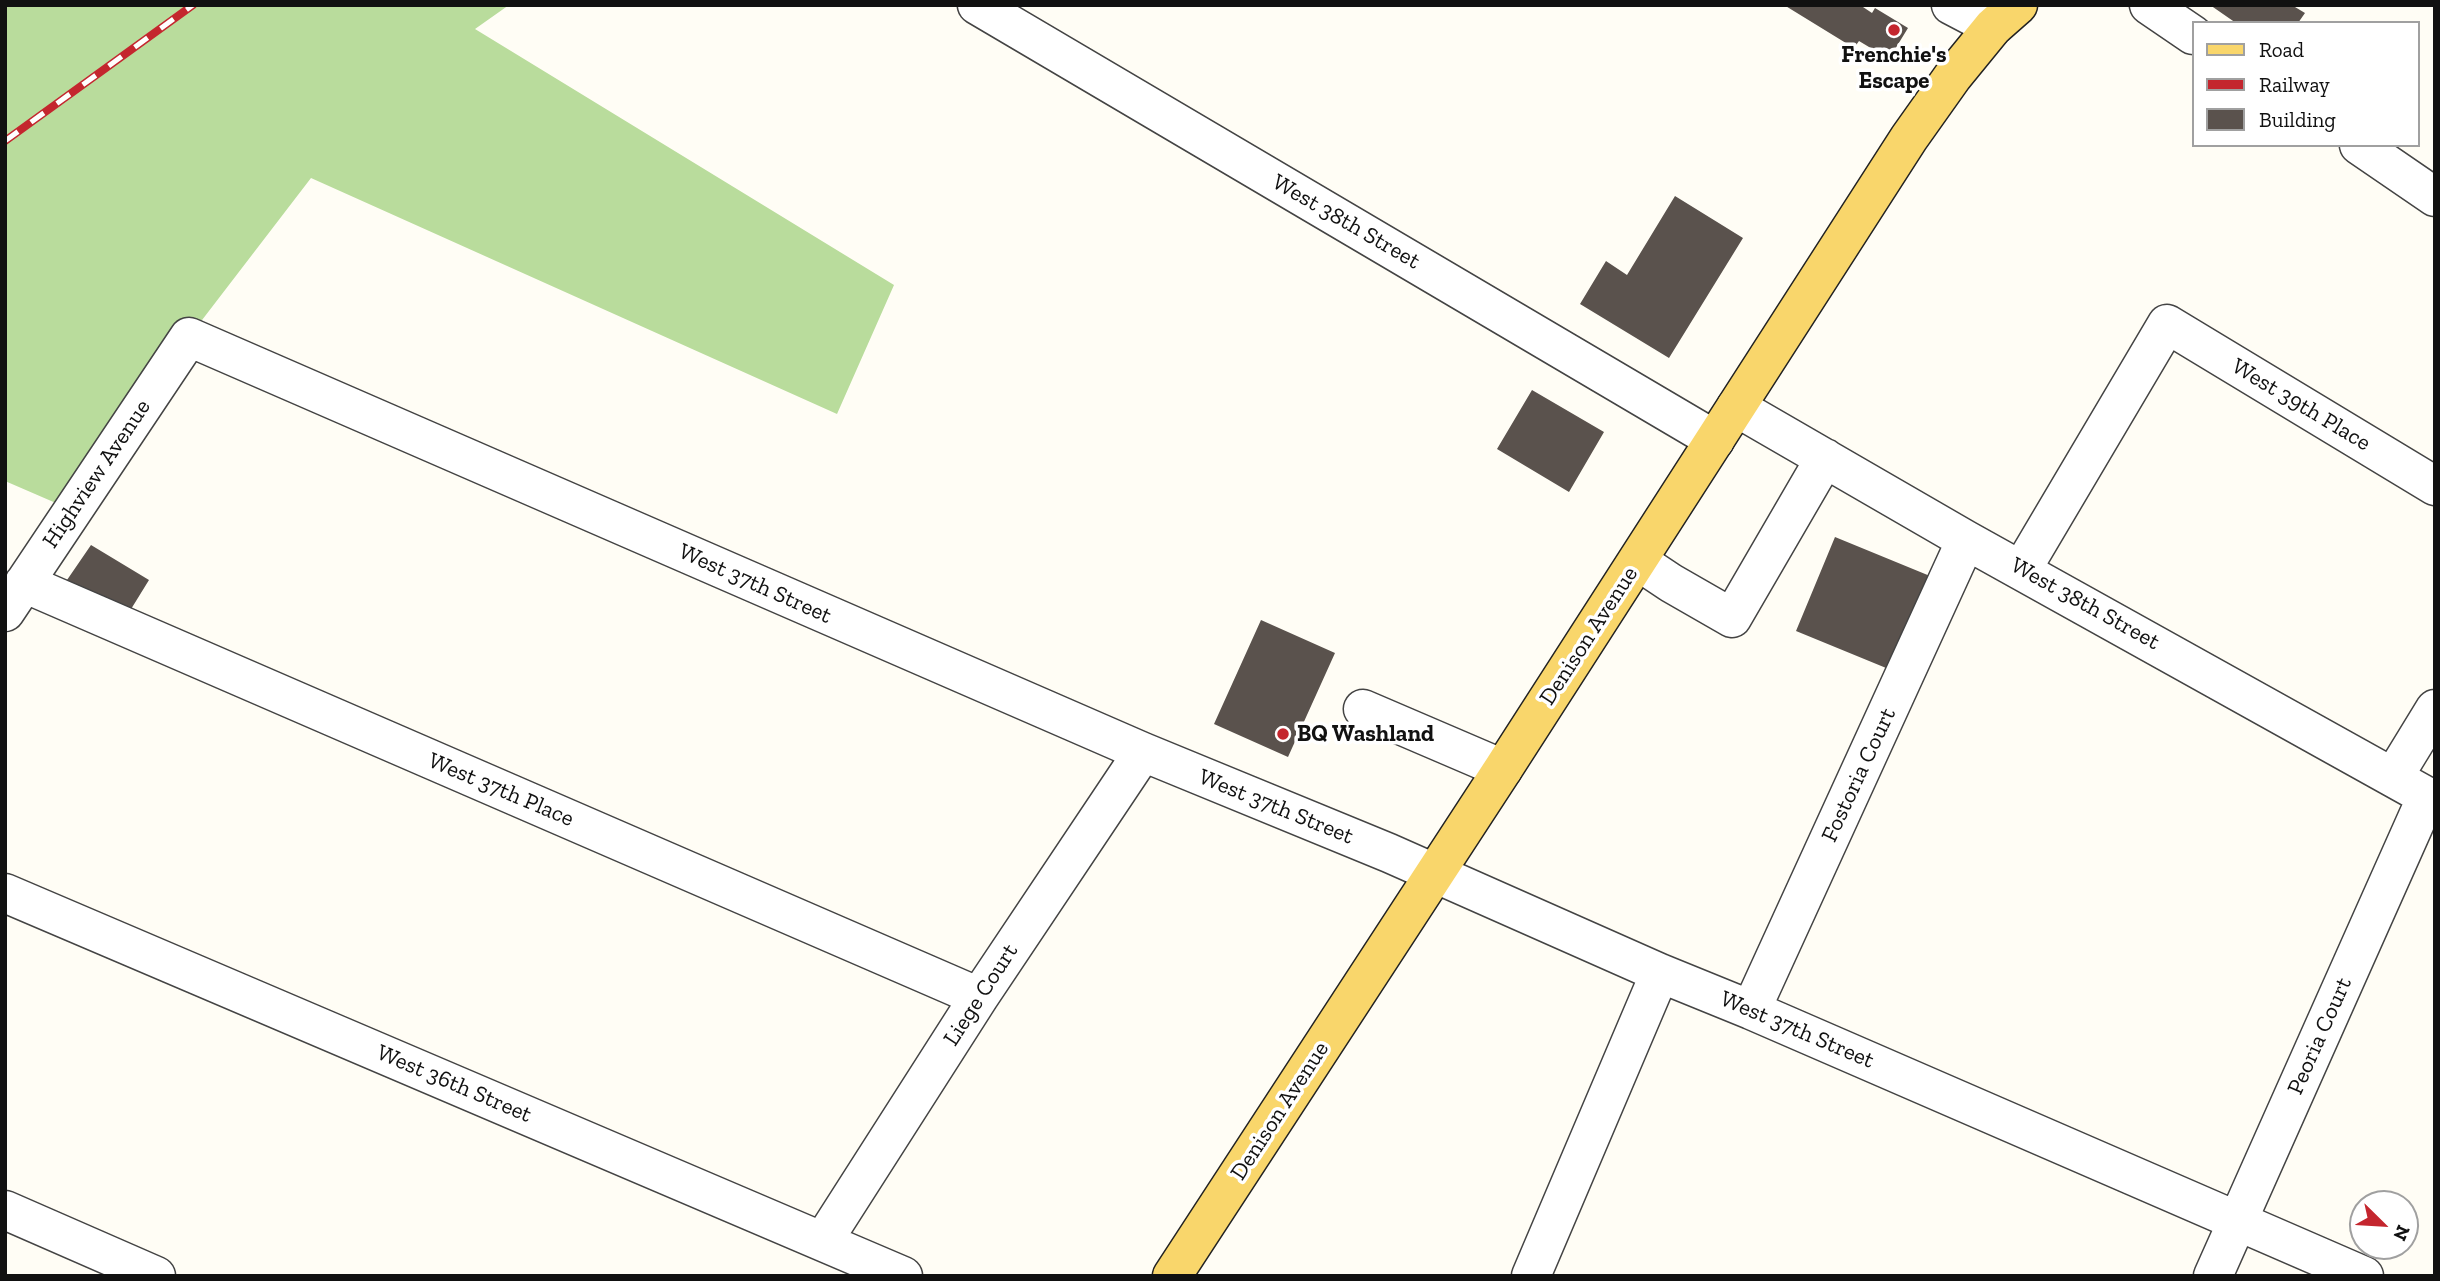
<!DOCTYPE html>
<html>
<head>
<meta charset="utf-8">
<style>
  body { margin:0 }
  #map { position:relative; width:2440px; height:1281px; overflow:hidden; background:#fffdf5; font-family:"Zilla Slab",serif }
  canvas { display:block }
  .frame { position:absolute; inset:0; border:7px solid #111; pointer-events:none }
  .legend { position:absolute; left:2192px; top:21px; width:228px; height:126px; box-sizing:border-box; background:#fff; border:2px solid #a0a0a0; margin:0; padding:9px 12px; list-style:none; font-size:21px; color:#111 }
  .legend li { display:flex; align-items:center; gap:14px; height:35px }
  .legend b { width:35px; border:2px solid #a0a0a0 }
  .north { position:absolute; left:2349px; top:1190px; width:70px; height:70px; box-sizing:border-box; background:#fff; border:2px solid #a0a0a0; border-radius:50%; rotate:114deg; font-size:19px; font-weight:700; line-height:28px; text-align:center; color:#111 }
  .north::after { content:''; display:block; margin:auto; width:24px; height:32px; background:#c4262e; clip-path:polygon(50% 0,100% 100%,50% 72%,0 100%) }
</style>
</head>
<body>
<div id="map">
<canvas width="2440" height="1281"></canvas>
<div class="frame"></div>
<ul class="legend">
<li><b style="height:9px;background:#f9d66b"></b>Road</li>
<li><b style="height:9px;background:#c4262e"></b>Railway</li>
<li><b style="height:19px;background:#5a524d"></b>Building</li>
</ul>
<div class="north">N</div>
</div>
<script>
const g = document.querySelector('canvas').getContext('2d');
g.lineJoin = 'round';
function paint(path, color) {
  g.fillStyle = color;
  g.fill(path, 'evenodd');
}
function shape(rows) {
  const path = new Path2D();
  for (const r of rows) {
    path.moveTo(r[0], r[1]);
    for (let i = 2; i < r.length; i += 2) path.lineTo(r[i], r[i + 1]);
  }
  return path;
}
function strokePath(path, color, width, dash) {
  g.strokeStyle = color;
  g.lineWidth = width;
  g.lineCap = dash ? 'butt' : 'round';
  g.setLineDash(dash || []);
  g.stroke(path);
}
function drawText(font, color, halo, rows, align = 'center') {
  g.font = font + ' "Zilla Slab",serif';
  g.lineWidth = 7;
  g.setLineDash([]);
  g.textBaseline = 'middle';
  g.strokeStyle = halo;
  g.fillStyle = color;
  for (const [text, x, y, turn = 0] of rows) {
    g.save();
    g.translate(x, y);
    g.rotate((+turn || 0) * Math.PI / 180);
    g.textAlign = isNaN(turn) ? turn : align;
    if (halo) g.strokeText(text, 0, 0);
    g.fillText(text, 0, 0);
    g.restore();
  }
}
paint(shape([
  [5,5,509,5,475,29,894,285,837,414,311,178,189,337,72,510,5,481]
]), '#b9dc9c');
paint(shape([
  [1784,5,1860,5,1872,13,1875,8,1908,28,1889,59,1859,41,1854,48],
  [2210,5,2296,5,2295,7,2305,13,2298,23,2236,23],
  [1675,196,1743,238,1669,358,1580,304,1606,261,1627,275],
  [1532,390,1604,432,1569,492,1497,449],
  [1835,537,1930,576,1891,670,1796,631],
  [91,545,149,580,128,614,67,580],
  [1261,620,1335,653,1288,757,1214,724]
]), '#5a524d');
const minor = shape([
  [977,5,1715,440],
  [1951,5,1993,27],
  [2149,5,2193,35],
  [2359,145,2435,197],
  [1736,407,1966,540,2435,801],
  [1638,561,1671,583,1732,618,1825,458],
  [2022,569,2167,324,2435,486],
  [24,583,979,997],
  [5,612,189,337,1143,752,1389,853,1660,973,1751,1010,2364,1276],
  [1363,709,1503,769],
  [2394,776,2435,709],
  [5,893,903,1276],
  [1751,1010,1966,540],
  [5,1210,156,1276],
  [823,1241,979,997,1143,752],
  [1531,1276,1660,973],
  [2213,1276,2427,796]
]);
const major = shape([
  [1172,1276,1503,769,1909,138,1953,76,1993,27,2018,5]
]);
strokePath(minor, '#444', 41);
strokePath(major, '#222', 41);
strokePath(minor, '#fff', 38);
strokePath(major, '#f9d66b', 38);
const rail = shape([
  [5,141,193,5]
]);
strokePath(rail, '#c4262e', 8);
strokePath(rail, '#fff', 5, [16]);
for (const [x, y, r, color] of [
  [1894,30,7,"#c4262e"],
  [1283,734,7,"#c4262e"]
]) {
  const dot = new Path2D();
  dot.arc(x, y, r, 0, 2 * Math.PI);
  g.fillStyle = color;
  g.fill(dot);
  strokePath(dot, '#fff', 2.5);
}
drawText('bold 23px', '#111', '#fff', [
  ["Frenchie's",1894,55],
  ["Escape",1894,81],
  ["BQ Washland",1297,734,"left"]
]);
drawText('23px', '#111', '#fff', [
  ["West 38th Street",1346,222,30],
  ["West 39th Place",2301,405,31],
  ["Highview Avenue",97,474,-56],
  ["West 37th Street",755,584,24],
  ["West 38th Street",2085,604,29],
  ["Denison Avenue",1589,636,-57],
  ["Fostoria Court",1859,775,-65],
  ["West 37th Place",501,790,23],
  ["West 37th Street",1276,807,22],
  ["Liege Court",981,995,-57],
  ["West 37th Street",1797,1030,23],
  ["Peoria Court",2320,1036,-66],
  ["West 36th Street",454,1084,23],
  ["Denison Avenue",1280,1111,-57]
]);
</script>
</body>
</html>
